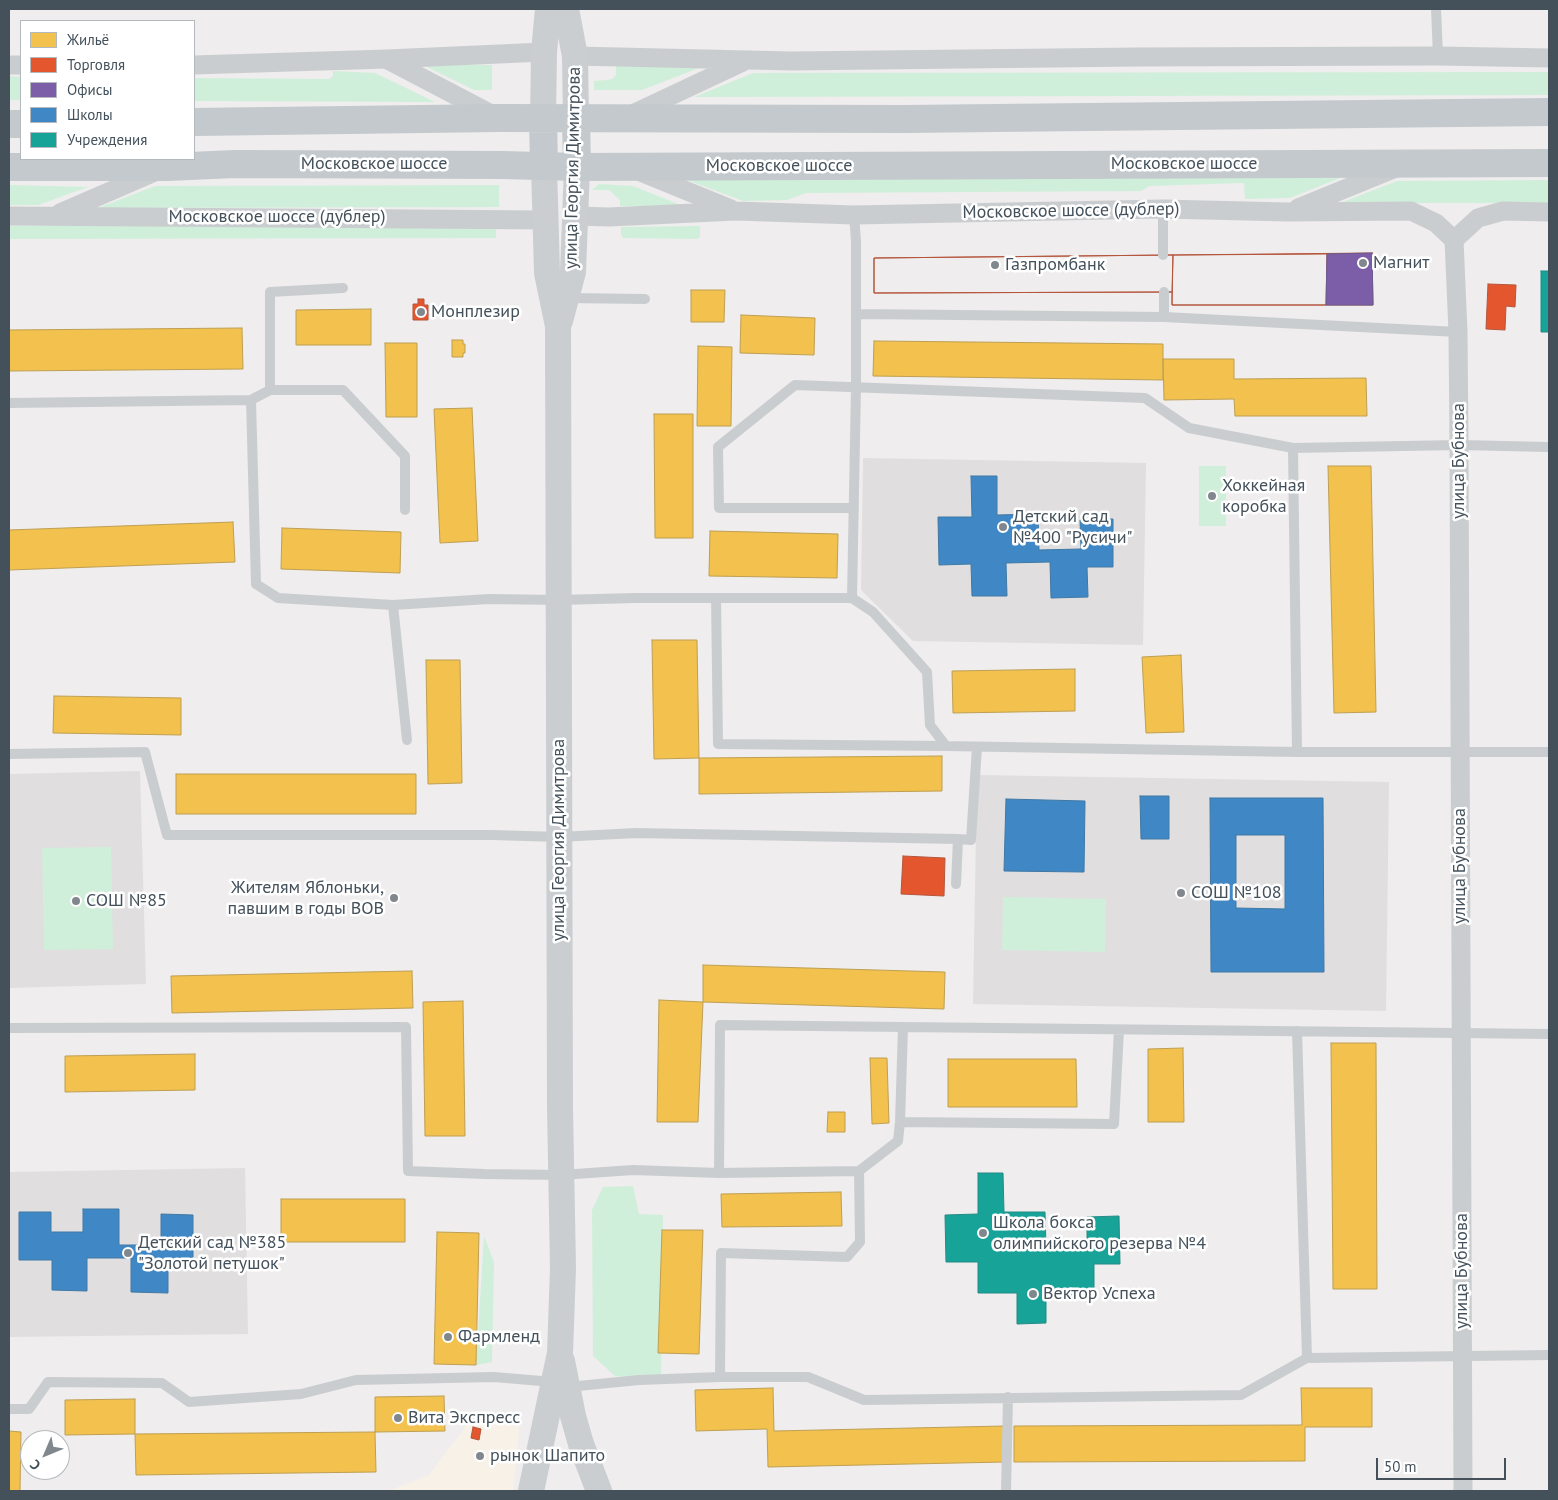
<!DOCTYPE html>
<html>
<head>
<meta charset="utf-8">
<style>
  body { margin:0 }
  #map { position:relative; width:1558px; height:1500px; overflow:hidden; background:#efeded; font-family:"PT Sans",sans-serif }
  canvas { display:block }
  .frame { position:absolute; inset:0; border:10px solid #44515b; pointer-events:none }
  .legend { position:absolute; left:20px; top:20px; width:175px; height:140px; box-sizing:border-box; background:#fff; border:1px solid #b4b9bd; margin:0; padding:6px 9px; list-style:none; font-size:15px; color:#44515b }
  .legend li { display:flex; align-items:center; gap:10px; height:25px }
  .legend b { width:25px; border:1px solid #b4b9bd }
  .north { position:absolute; left:20px; top:1430px; width:50px; height:50px; box-sizing:border-box; background:#fff; border:1px solid #b4b9bd; border-radius:50%; rotate:225deg; font-size:14px; font-weight:700; line-height:20px; text-align:center; color:#44515b }
  .north::after { content:''; display:block; margin:auto; width:18px; height:22px; background:#80888e; clip-path:polygon(50% 0,100% 100%,50% 72%,0 100%) }
  .scale { position:absolute; left:1376px; top:1458px; width:130px; height:22px; box-sizing:border-box; border:2px solid #44515b; border-top:0; padding-left:6px; font-size:15px; line-height:18px; white-space:nowrap; color:#44515b; -webkit-text-stroke:4px #fff; paint-order:stroke }
</style>
</head>
<body>
<div id="map">
<canvas width="1558" height="1500"></canvas>
<div class="frame"></div>
<ul class="legend">
<li><b style="height:14px;background:#f2c14e"></b>Жильё</li>
<li><b style="height:14px;background:#e4572e"></b>Торговля</li>
<li><b style="height:14px;background:#7b5ea7"></b>Офисы</li>
<li><b style="height:14px;background:#3f88c5"></b>Школы</li>
<li><b style="height:14px;background:#17a398"></b>Учреждения</li>
</ul>
<div class="north">С</div>
<div class="scale">50 m</div>
</div>
<script>
const g = document.querySelector('canvas').getContext('2d');
g.lineJoin = 'round';
function paint(path, color) {
  g.fillStyle = color;
  g.fill(path, 'evenodd');
}
function shape(rows) {
  const path = new Path2D();
  for (const r of rows) {
    path.moveTo(r[0], r[1]);
    for (let i = 2; i < r.length; i += 2) path.lineTo(r[i], r[i + 1]);
  }
  return path;
}
function strokePath(path, color, width, dash) {
  g.strokeStyle = color;
  g.lineWidth = width;
  g.lineCap = dash ? 'butt' : 'round';
  g.setLineDash(dash || []);
  g.stroke(path);
}
function drawText(font, color, halo, rows, align = 'center') {
  g.font = font + ' "PT Sans",sans-serif';
  g.lineWidth = 5;
  g.setLineDash([]);
  g.textBaseline = 'middle';
  g.strokeStyle = halo;
  g.fillStyle = color;
  for (const [text, x, y, turn = 0] of rows) {
    g.save();
    g.translate(x, y);
    g.rotate((+turn || 0) * Math.PI / 180);
    g.textAlign = isNaN(turn) ? turn : align;
    if (halo) g.strokeText(text, 0, 0);
    g.fillText(text, 0, 0);
    g.restore();
  }
}
paint(shape([
  [521,1415,513,1491,388,1491,429,1475,470,1421]
]), '#f7f1e8');
paint(shape([
  [863,458,1146,463,1143,645,913,641,861,590],
  [140,771,146,984,9,988,9,774],
  [977,775,1389,782,1386,1011,973,1004],
  [245,1168,248,1334,9,1337,9,1172]
]), '#e0dedf');
paint(shape([
  [616,64,704,66,642,90,594,90,594,81,607,80,612,79,616,75],
  [423,65,492,65,492,90,474,90],
  [333,71,375,73,435,102,194,101,194,78,329,79,333,76],
  [1549,72,1549,95,694,97,753,73],
  [9,76,21,77,21,100,9,100],
  [682,178,1340,178,1290,198,1245,199,1244,183,1150,186,1141,191,806,193,787,200,743,201],
  [1549,180,1549,203,1340,203,1397,181],
  [599,184,633,186,683,206,620,206,620,200,609,190,592,190],
  [9,185,88,187,38,205,9,205],
  [499,185,499,207,98,208,155,186],
  [496,225,496,238,9,239,9,226],
  [700,226,700,237,697,239,623,238,621,234,621,227],
  [1199,466,1226,466,1226,526,1199,526],
  [111,847,113,949,44,950,42,848],
  [1003,897,1106,899,1105,952,1002,950],
  [633,1186,639,1214,663,1215,661,1380,615,1376,593,1356,592,1210,603,1187],
  [484,1236,494,1262,492,1362,476,1365]
]), '#d0efda');
const homes = shape([
  [691,290,725,290,724,322,691,322,691,290],
  [371,309,371,345,296,345,296,310,371,309],
  [741,315,815,318,814,355,740,353,741,315],
  [242,328,243,369,9,371,9,330,242,328],
  [452,340,463,340,463,344,465,344,465,353,463,353,463,357,452,357,452,340],
  [874,341,1163,344,1163,380,873,376,874,341],
  [385,343,417,343,417,417,386,417,385,343],
  [698,346,732,347,731,426,697,426,698,346],
  [1163,359,1234,359,1234,379,1366,378,1367,416,1235,416,1234,399,1164,400,1163,359],
  [472,408,478,541,440,543,434,409,472,408],
  [654,414,693,414,693,538,655,538,654,414],
  [1328,466,1371,466,1376,712,1334,713,1328,466],
  [233,522,235,562,9,570,9,530,233,522],
  [282,528,401,532,400,573,281,569,282,528],
  [710,531,838,534,837,578,709,576,710,531],
  [652,640,697,640,699,758,654,759,652,640],
  [1181,655,1184,732,1146,733,1142,657,1181,655],
  [426,660,460,660,462,783,428,784,426,660],
  [1075,669,1075,711,953,713,952,671,1075,669],
  [54,696,181,698,181,735,53,733,54,696],
  [942,756,942,791,699,794,699,758,942,756],
  [176,774,416,774,416,814,176,814,176,774],
  [703,965,945,972,944,1009,703,1002,703,965],
  [412,971,413,1008,172,1013,171,976,412,971],
  [659,1000,703,1002,698,1122,657,1122,659,1000],
  [463,1001,465,1136,425,1136,423,1002,463,1001],
  [1331,1043,1376,1043,1377,1289,1333,1289,1331,1043],
  [1183,1048,1184,1122,1148,1122,1148,1049,1183,1048],
  [195,1054,195,1090,65,1092,65,1056,195,1054],
  [870,1058,887,1058,889,1123,872,1124,870,1058],
  [948,1059,1076,1059,1077,1107,948,1107,948,1059],
  [828,1112,845,1112,845,1132,827,1132,828,1112],
  [841,1192,842,1226,722,1227,721,1194,841,1192],
  [281,1199,405,1199,405,1242,281,1242,281,1199],
  [662,1230,703,1230,699,1354,658,1353,662,1230],
  [437,1232,479,1233,476,1365,434,1364,437,1232],
  [773,1388,774,1431,1004,1426,1005,1462,768,1467,767,1429,696,1431,695,1390,773,1388],
  [1301,1388,1372,1388,1372,1427,1305,1427,1305,1461,1014,1462,1014,1426,1302,1425,1301,1388],
  [444,1396,445,1431,375,1432,375,1397,444,1396],
  [135,1399,135,1434,65,1435,65,1400,135,1399],
  [9,1431,21,1432,20,1491,9,1491,9,1431],
  [375,1432,376,1472,136,1475,135,1434,375,1432]
]);
paint(homes, '#f2c14e');
strokePath(homes, '#be9f52', 1);
const shops = shape([
  [1372,253,1373,305,1172,305,1172,292,874,293,874,258,1372,253],
  [1327,254,1326,305,1172,305,1173,255,1327,254],
  [1173,255,1172,292,874,293,874,258,1173,255],
  [1488,284,1516,285,1515,307,1506,306,1505,330,1486,329,1488,284],
  [418,299,424,299,424,305,428,305,428,320,413,320,413,304,418,304,418,299],
  [903,856,945,858,944,896,901,894,903,856],
  [473,1427,481,1429,479,1440,471,1438,473,1427]
]);
paint(shops, '#e4572e');
strokePath(shops, '#b4553c', 1);
const offices = shape([
  [1372,253,1373,305,1326,305,1327,254,1372,253]
]);
paint(offices, '#7b5ea7');
strokePath(offices, '#6a5a90', 1);
const schools = shape([
  [971,476,997,476,997,515,1038,514,1039,550,1081,549,1080,520,1113,519,1113,567,1087,567,1088,597,1051,598,1050,562,1006,563,1007,596,972,596,971,564,939,565,938,517,972,517,971,476],
  [1140,796,1169,796,1169,839,1141,839,1140,796],
  [1210,798,1323,798,1324,972,1211,972,1210,798],
  [1236,835,1285,835,1285,909,1236,908,1236,835],
  [1006,799,1085,801,1084,872,1004,871,1006,799],
  [83,1209,119,1209,119,1245,161,1245,161,1214,193,1215,193,1262,168,1262,168,1293,131,1292,131,1258,87,1258,87,1291,52,1290,52,1260,19,1260,19,1212,51,1212,51,1232,83,1232,83,1209]
]);
paint(schools, '#3f88c5');
strokePath(schools, '#4078a5', 1);
const public = shape([
  [1541,271,1549,271,1549,332,1541,332,1541,271],
  [978,1173,1003,1173,1004,1212,1045,1212,1046,1247,1087,1247,1087,1217,1119,1216,1120,1264,1094,1264,1094,1295,1046,1296,1046,1323,1017,1324,1017,1293,978,1293,978,1262,946,1262,945,1215,978,1214,978,1173]
]);
paint(public, '#17a398');
strokePath(public, '#248a86', 1);
strokePath(shape([
  [1436,9,1438,56],
  [1163,209,1163,255],
  [854,215,856,241,856,387,852,598,873,612,927,672,930,725,946,746,1297,752,1549,752],
  [1164,292,1164,317],
  [567,298,645,299],
  [856,314,1164,317,1458,332],
  [270,390,270,292,343,288],
  [251,400,256,584,278,598,393,605,489,599,559,600,635,598,852,598],
  [9,403,251,400,270,390,343,390,405,456,405,510],
  [1293,448,1297,752],
  [854,508,719,508,718,447,795,385,1145,398,1189,428,1293,448,1459,445,1549,447],
  [716,598,718,744,946,746],
  [393,605,407,740],
  [9,754,145,752,167,835,492,835,559,837,636,833,958,839],
  [956,884,958,839,971,840,977,747],
  [9,1028,406,1027,408,1171,485,1174,561,1175,633,1170,719,1173,859,1171],
  [1297,1031,1307,1358],
  [900,1122,1114,1124,1119,1030],
  [719,1173,720,1025,1549,1034],
  [720,1377,721,1253,847,1257,860,1242,859,1171,898,1141,900,1122,903,1027],
  [568,1387,639,1380,720,1377,808,1377,864,1400,1241,1395,1307,1358,1549,1355],
  [9,1409,29,1409,48,1382,162,1383,189,1402,301,1394,356,1380,494,1377,553,1382],
  [1006,1491,1008,1397]
]), '#cacdcf', 10);
strokePath(shape([
  [575,56,792,61,1138,57,1438,56,1549,58],
  [388,60,495,116],
  [9,65,21,65],
  [194,65,387,59,544,52],
  [628,116,743,62],
  [638,171,731,209],
  [1298,208,1396,168],
  [60,213,157,171],
  [9,216,546,220],
  [575,216,609,217,736,211,854,215,1163,209,1288,212,1411,211,1436,223,1454,240],
  [1454,240,1458,332,1459,445,1463,1491],
  [1454,240,1478,218,1503,211,1549,212]
]), '#cacdcf', 19);
strokePath(shape([
  [566,9,575,56,576,119],
  [543,119,544,52,548,9],
  [560,321,573,272,577,167],
  [562,1361,573,1416,581,1444,599,1491],
  [531,1491,560,1353,563,1268,560,1108,558,326,547,273,544,166]
]), '#caced1', 26);
strokePath(shape([
  [543,119,544,166],
  [576,119,577,167],
  [194,122,499,118,904,119,1549,112],
  [9,124,21,124],
  [9,167,167,167,235,164,502,165,577,167,1549,163]
]), '#c4c9cd', 28);
for (const [x, y, r, color] of [
  [1363,263,5,"#80888e"],
  [995,265,5,"#80888e"],
  [421,312,5,"#80888e"],
  [1212,496,5,"#80888e"],
  [1003,527,5,"#80888e"],
  [1181,893,5,"#80888e"],
  [394,898,5,"#80888e"],
  [76,901,5,"#80888e"],
  [983,1233,5,"#80888e"],
  [128,1253,5,"#80888e"],
  [1033,1294,5,"#80888e"],
  [448,1337,5,"#80888e"],
  [398,1418,5,"#80888e"],
  [480,1456,5,"#80888e"]
]) {
  const dot = new Path2D();
  dot.arc(x, y, r, 0, 2 * Math.PI);
  g.fillStyle = color;
  g.fill(dot);
  strokePath(dot, '#fff', 2);
}
drawText('18px', '#44515b', '#fff', [
  ["Московское шоссе",374,164],
  ["Московское шоссе",1184,164],
  ["Московское шоссе",779,166],
  ["улица Георгия Димитрова",573,168,-89],
  ["Московское шоссе (дублер)",1071,211,-1],
  ["Московское шоссе (дублер)",277,217],
  ["улица Бубнова",1459,461,-90],
  ["улица Георгия Димитрова",559,840,-90],
  ["улица Бубнова",1460,866,-90],
  ["улица Бубнова",1462,1271,-90]
]);
drawText('18px', '#44515b', '#fff', [
  ["Магнит",1373,263],
  ["Газпромбанк",1005,265],
  ["Монплезир",431,312],
  ["Хоккейная",1222,486],
  ["коробка",1222,507],
  ["Детский сад",1013,517],
  ["№400 \"Русичи\"",1013,538],
  ["Жителям Яблоньки,",384,888,"right"],
  ["павшим в годы ВОВ",384,909,"right"],
  ["СОШ №108",1191,893],
  ["СОШ №85",86,901],
  ["Школа бокса",993,1223],
  ["олимпийского резерва №4",993,1244],
  ["Детский сад №385",138,1243],
  ["\"Золотой петушок\"",138,1264],
  ["Вектор Успеха",1043,1294],
  ["Фармленд",458,1337],
  ["Вита Экспресс",408,1418],
  ["рынок Шапито",490,1456]
], 'left');
</script>
</body>
</html>
